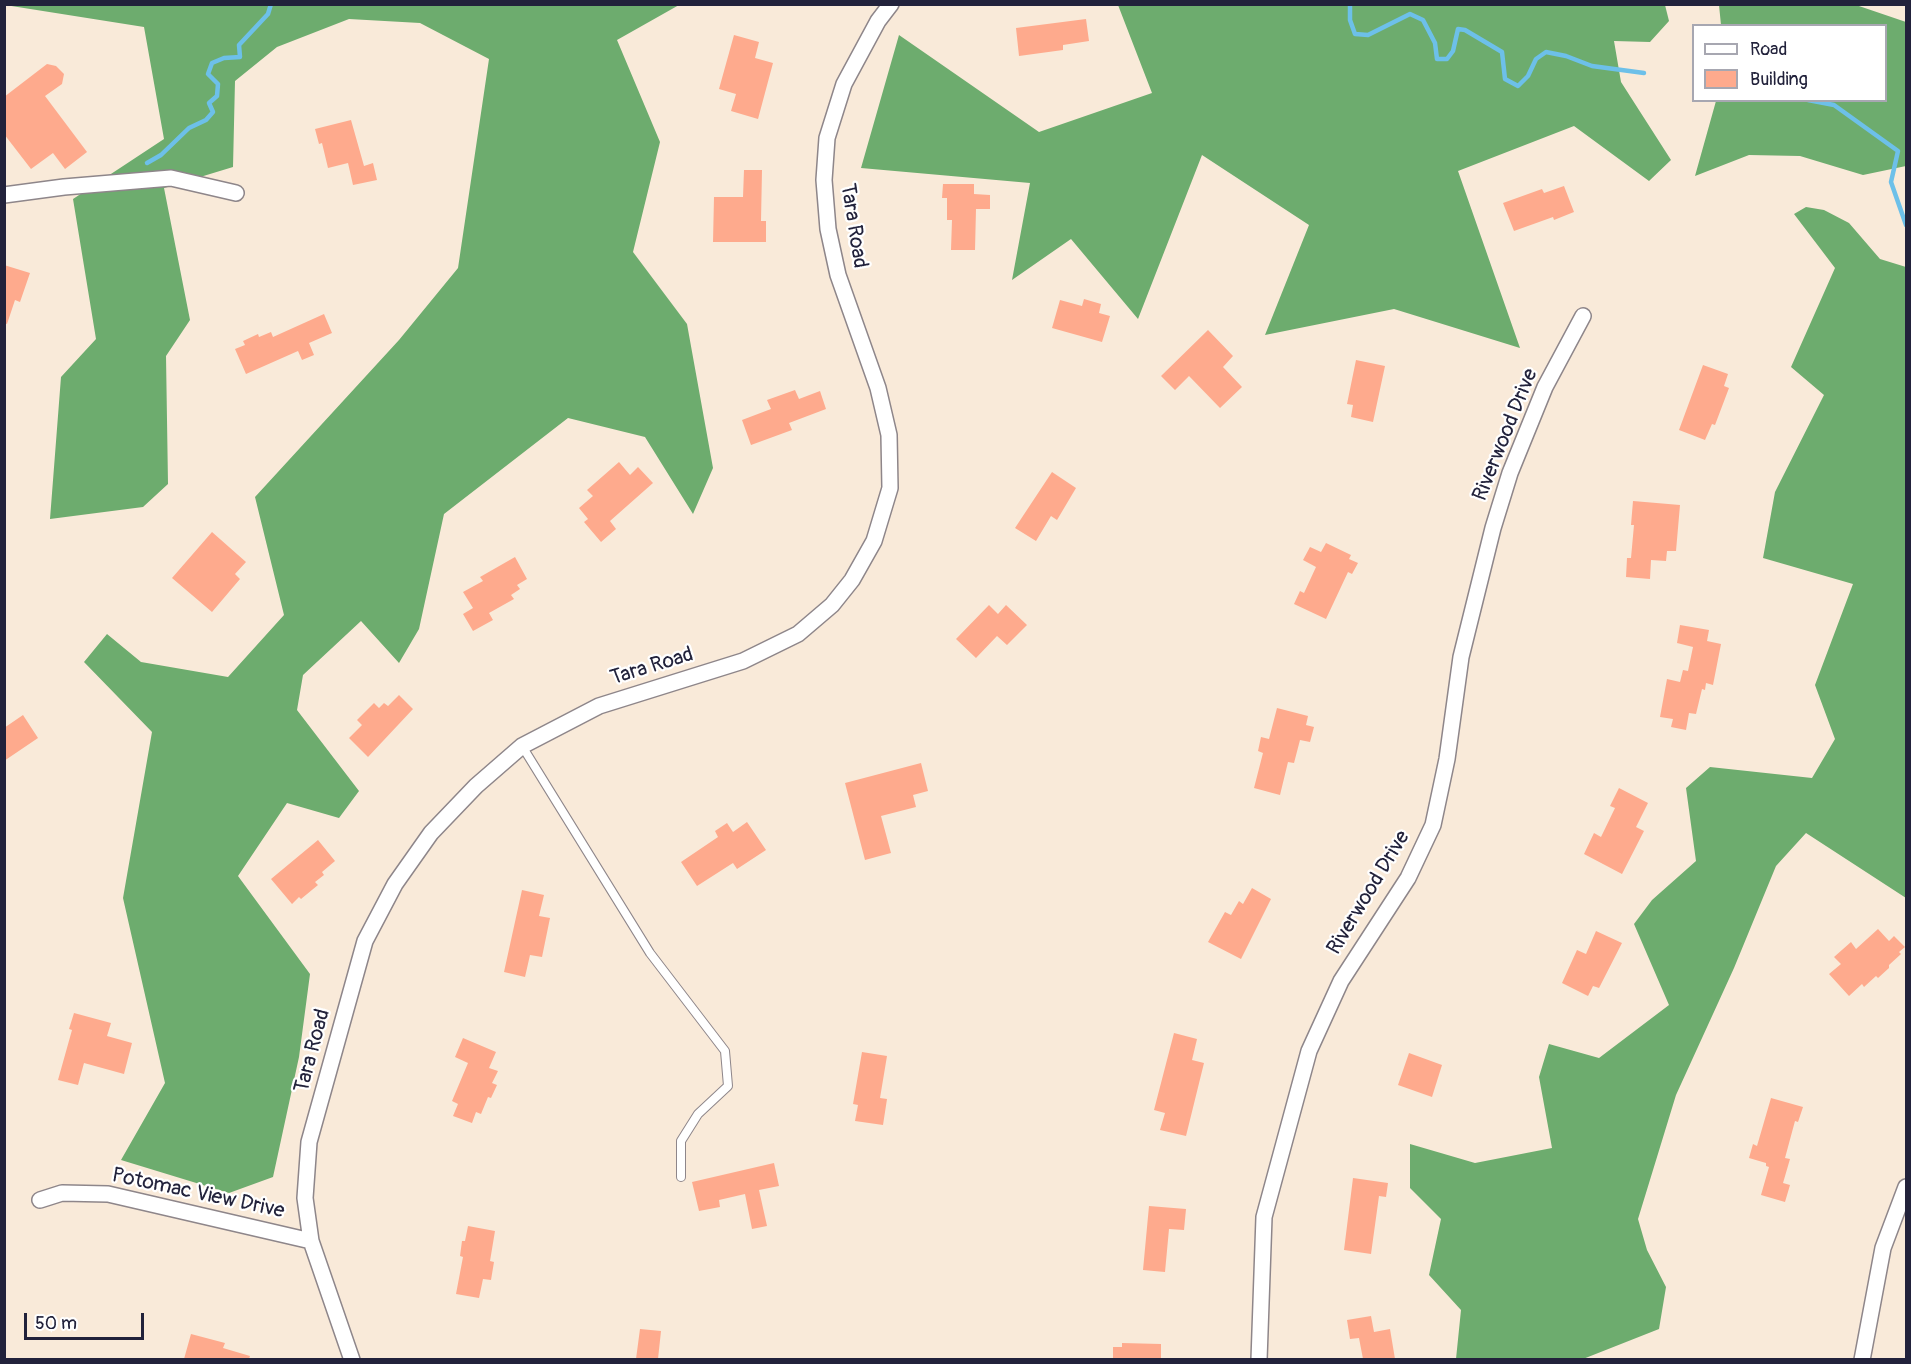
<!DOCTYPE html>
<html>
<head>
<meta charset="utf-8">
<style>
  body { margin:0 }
  #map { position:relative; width:1911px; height:1364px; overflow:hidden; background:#f9ead9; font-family:Pangolin,sans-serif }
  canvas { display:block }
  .frame { position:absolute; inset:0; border:6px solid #22223b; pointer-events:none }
  .legend { position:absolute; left:1692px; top:24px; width:195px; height:78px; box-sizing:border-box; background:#fff; border:2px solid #a7a7b1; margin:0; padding:8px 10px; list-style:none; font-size:18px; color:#22223b }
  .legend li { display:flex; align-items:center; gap:12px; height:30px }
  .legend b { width:30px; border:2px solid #a7a7b1 }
  .scale { position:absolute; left:24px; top:1313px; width:120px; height:27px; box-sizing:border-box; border:3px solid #22223b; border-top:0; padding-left:8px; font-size:18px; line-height:21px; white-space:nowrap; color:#22223b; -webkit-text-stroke:4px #fff; paint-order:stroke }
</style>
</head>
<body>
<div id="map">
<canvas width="1911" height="1364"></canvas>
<div class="frame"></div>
<ul class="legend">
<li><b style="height:8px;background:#fff"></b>Road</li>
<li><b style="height:16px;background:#feaa8d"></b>Building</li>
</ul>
<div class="scale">50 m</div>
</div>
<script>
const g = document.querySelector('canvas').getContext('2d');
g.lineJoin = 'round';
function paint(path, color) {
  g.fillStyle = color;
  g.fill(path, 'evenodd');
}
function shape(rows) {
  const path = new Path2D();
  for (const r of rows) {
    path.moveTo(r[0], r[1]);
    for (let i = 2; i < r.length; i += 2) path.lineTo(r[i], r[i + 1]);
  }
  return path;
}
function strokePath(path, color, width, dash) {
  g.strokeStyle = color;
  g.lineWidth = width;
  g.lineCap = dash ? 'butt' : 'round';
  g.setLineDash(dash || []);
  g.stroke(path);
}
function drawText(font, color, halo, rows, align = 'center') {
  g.font = font + ' Pangolin,sans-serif';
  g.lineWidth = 4.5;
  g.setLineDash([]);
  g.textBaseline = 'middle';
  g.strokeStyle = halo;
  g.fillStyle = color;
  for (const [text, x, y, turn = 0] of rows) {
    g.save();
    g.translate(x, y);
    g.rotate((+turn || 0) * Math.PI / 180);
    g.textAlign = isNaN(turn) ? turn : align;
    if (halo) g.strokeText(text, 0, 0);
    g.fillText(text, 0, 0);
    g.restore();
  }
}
paint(shape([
  [5,5,679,5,617,40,660,142,633,252,687,324,713,468,693,514,645,437,568,418,444,514,419,629,399,663,361,621,303,675,297,710,359,791,339,818,287,803,238,876,310,974,299,1057,273,1177,229,1193,121,1160,165,1083,123,898,152,732,84,662,107,634,141,662,228,677,284,615,255,497,399,340,458,268,489,59,420,23,349,19,277,47,235,81,233,167,164,188,190,320,166,356,168,484,143,507,50,519,61,377,96,339,73,199,164,139,144,27],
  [1665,5,1669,21,1650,42,1614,41,1621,82,1671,160,1649,181,1574,126,1458,171,1520,348,1394,309,1265,335,1309,225,1202,155,1138,319,1071,239,1012,280,1030,183,861,168,899,35,1039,132,1152,93,1118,5],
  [1719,5,1856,5,1906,22,1906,166,1863,175,1800,156,1749,155,1695,176,1716,101,1886,100,1886,26,1721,25],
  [1806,207,1824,210,1849,223,1880,259,1906,267,1906,898,1806,833,1776,866,1734,968,1676,1095,1638,1219,1647,1250,1666,1287,1659,1329,1583,1359,1456,1359,1461,1310,1429,1275,1441,1219,1410,1188,1410,1144,1475,1163,1552,1148,1539,1077,1549,1044,1599,1058,1669,1005,1634,924,1652,900,1696,861,1686,788,1710,767,1812,778,1835,739,1815,685,1853,584,1763,558,1775,492,1824,395,1791,367,1835,268,1794,214]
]), '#6dac6e');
strokePath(shape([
  [1350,4,1350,20,1355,34,1368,35,1410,14,1423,20,1435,43,1437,59,1447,59,1453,51,1458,29,1465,30,1502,52,1505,79,1518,86,1528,76,1536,59,1546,52,1566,56,1592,66,1644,73],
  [1808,100,1834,105,1898,151,1891,182,1906,225],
  [147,163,161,155,189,128,206,120,213,112,209,103,217,96,218,84,208,74,212,63,224,58,240,57,239,45,268,14,271,4]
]), '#6dc0e9', 4.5);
paint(shape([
  [1086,19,1089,41,1063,45,1063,50,1019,56,1016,28],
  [734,35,759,42,755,58,773,63,758,119,731,111,736,94,719,89],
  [47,64,56,66,64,74,62,84,45,96,87,152,65,169,53,153,31,169,4,134,4,97],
  [351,120,364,166,373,163,377,180,353,185,348,163,328,168,322,143,319,144,315,129],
  [744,170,762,170,761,221,766,221,766,242,713,242,714,197,743,197],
  [943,184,974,184,974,194,990,195,990,209,976,209,975,250,951,250,952,220,947,220,947,198,942,198],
  [1564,186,1574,212,1554,220,1553,217,1514,231,1503,203,1542,189,1544,193],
  [4,265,30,273,20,302,15,300,7,324,4,323],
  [1084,299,1101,304,1099,313,1110,316,1102,342,1052,328,1060,300,1082,306],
  [324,314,332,333,309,343,314,355,302,360,298,351,246,374,235,349,245,345,243,341,258,334,259,337,271,332,273,337],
  [1208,330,1233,356,1223,367,1242,387,1220,408,1189,376,1175,390,1161,376],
  [1356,360,1385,366,1373,422,1351,417,1353,405,1347,404],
  [1703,365,1728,374,1724,386,1729,388,1715,425,1712,424,1705,440,1679,430],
  [795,390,799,399,820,391,826,409,789,423,792,430,751,445,742,420,771,409,767,400],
  [619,462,630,475,638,467,653,483,610,521,616,529,601,542,584,522,588,519,579,508,593,496,587,490],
  [1052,472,1076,488,1057,520,1051,516,1036,541,1015,528],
  [1633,501,1680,505,1676,551,1667,551,1666,561,1651,560,1650,579,1626,577,1627,558,1631,558,1634,525,1631,525],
  [212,532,246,562,235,574,240,579,212,612,172,578],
  [1326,543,1351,555,1349,559,1358,563,1352,574,1348,572,1326,619,1294,604,1300,591,1304,593,1316,567,1303,560,1310,547,1321,552],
  [515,557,527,579,517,585,520,589,511,595,514,599,489,613,493,620,473,631,463,614,473,608,463,592,483,581,480,577],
  [989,605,998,614,1006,605,1027,625,1007,645,997,636,976,658,956,639],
  [1680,625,1709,630,1707,641,1721,644,1713,685,1706,683,1705,690,1702,689,1696,714,1689,713,1686,730,1671,727,1673,719,1660,717,1667,679,1680,682,1683,670,1688,671,1693,647,1677,643],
  [399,695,413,709,368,757,349,738,362,725,357,720,374,703,379,708,384,703,388,706],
  [1277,708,1308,716,1306,725,1314,727,1310,742,1300,740,1294,763,1288,762,1280,795,1254,788,1263,753,1258,751,1261,737,1269,739],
  [23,715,38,738,4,761,4,728],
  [921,763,928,791,913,795,916,807,881,816,891,853,865,860,845,783],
  [1619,788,1648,803,1636,827,1644,831,1622,874,1584,854,1594,833,1601,837,1615,808,1610,806],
  [747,822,766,850,737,869,733,863,697,886,681,862,718,837,715,831,727,823,733,832],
  [318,840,335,861,322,872,324,875,315,882,318,885,301,899,299,897,292,904,271,879],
  [1252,888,1271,899,1241,959,1208,942,1225,912,1231,915,1239,901,1243,904],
  [522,890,544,895,539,916,550,918,542,957,530,955,525,977,504,972],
  [1878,929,1889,941,1894,936,1905,947,1899,952,1901,954,1889,965,1889,968,1878,978,1876,976,1864,987,1862,984,1849,996,1829,974,1841,964,1834,957,1851,942,1856,949],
  [1596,931,1622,943,1599,988,1593,986,1588,996,1562,983,1577,950,1586,954],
  [74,1013,111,1023,107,1036,132,1043,124,1074,84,1063,78,1085,58,1080,72,1030,69,1029],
  [1174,1033,1197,1039,1192,1060,1204,1063,1186,1136,1160,1130,1165,1113,1154,1110],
  [463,1038,496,1052,489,1068,498,1071,492,1083,497,1085,491,1098,488,1097,481,1114,476,1112,472,1123,453,1116,458,1104,452,1101,468,1063,455,1057],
  [862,1052,887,1056,880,1098,887,1099,883,1125,855,1121,858,1105,853,1104],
  [1409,1053,1442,1065,1432,1097,1398,1085],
  [1771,1098,1803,1107,1798,1122,1795,1121,1785,1158,1790,1159,1783,1183,1790,1185,1785,1202,1761,1195,1769,1167,1766,1166,1766,1163,1749,1158,1753,1144,1757,1146],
  [774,1163,779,1186,759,1190,767,1226,752,1229,745,1194,719,1200,720,1207,699,1211,692,1182],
  [1353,1178,1388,1183,1386,1197,1379,1196,1371,1254,1344,1250],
  [1149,1206,1186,1209,1184,1230,1169,1229,1165,1272,1143,1270],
  [468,1226,495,1231,490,1261,494,1262,491,1280,483,1279,479,1298,456,1294,463,1257,460,1256,462,1241,465,1241],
  [1371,1316,1374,1332,1390,1329,1395,1359,1363,1359,1359,1338,1350,1339,1347,1320],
  [640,1329,661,1331,658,1359,636,1359],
  [191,1334,225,1343,223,1348,250,1356,249,1359,184,1359],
  [1122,1343,1161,1344,1161,1359,1113,1359,1113,1347,1122,1347]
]), '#feaa8d');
const lane = shape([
  [522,746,650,953,725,1051,728,1086,698,1114,681,1141,681,1177]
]);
const street = shape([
  [4,195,64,187,171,178,236,193],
  [40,1200,62,1193,108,1194,311,1241],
  [352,1360,311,1241,305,1198,309,1142,365,941,395,884,431,833,476,786,522,746,599,706,743,661,798,634,832,605,852,580,874,541,890,488,889,435,878,388,838,275,828,229,824,180,827,138,844,84,878,21,891,4],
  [1259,1360,1264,1217,1309,1051,1341,981,1408,878,1433,825,1447,759,1461,657,1493,528,1510,473,1545,387,1583,316],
  [1862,1360,1883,1248,1906,1187]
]);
strokePath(lane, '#8e868a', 10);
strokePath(street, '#8e868a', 18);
strokePath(lane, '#fff', 8);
strokePath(street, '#fff', 15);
drawText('21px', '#22223b', '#fff', [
  ["Tara Road",853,226,81],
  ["Riverwood Drive",1506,435,-68],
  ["Tara Road",652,667,-17],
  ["Riverwood Drive",1369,893,-59],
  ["Tara Road",313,1051,-75],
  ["Potomac View Drive",198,1194,12]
]);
</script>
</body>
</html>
